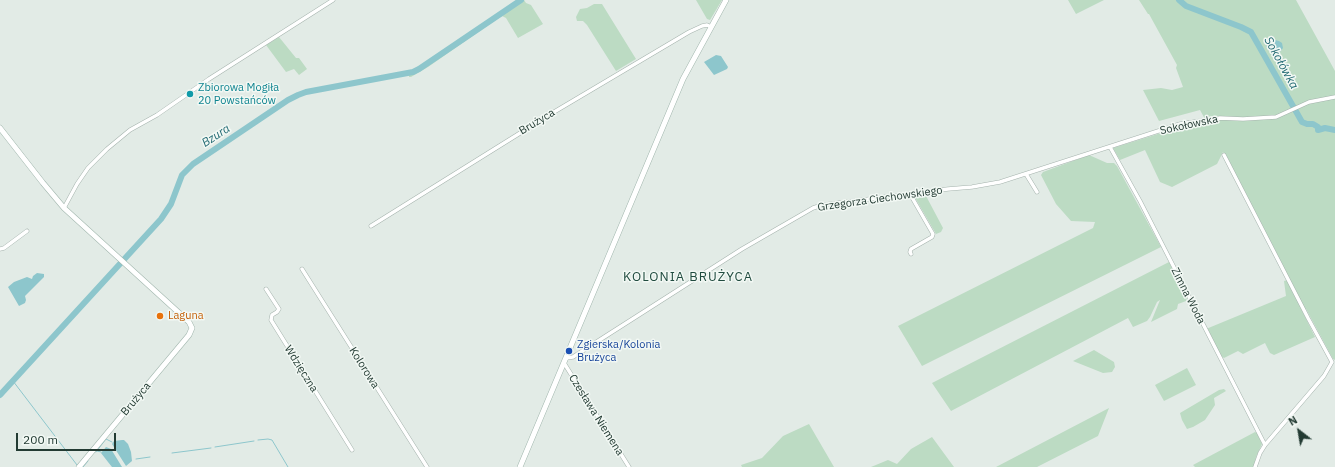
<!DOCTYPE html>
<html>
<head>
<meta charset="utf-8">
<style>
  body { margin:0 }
  #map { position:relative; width:1335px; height:467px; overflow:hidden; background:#e2ebe6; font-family:"IBM Plex Sans",sans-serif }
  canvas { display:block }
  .north { position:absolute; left:1279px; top:411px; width:40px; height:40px; -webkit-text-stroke:3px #f2f8f4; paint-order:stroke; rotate:329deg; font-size:11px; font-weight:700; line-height:16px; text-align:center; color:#233b33 }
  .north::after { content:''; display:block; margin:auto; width:14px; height:18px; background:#233b33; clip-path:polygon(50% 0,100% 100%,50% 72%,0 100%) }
  .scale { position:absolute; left:16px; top:433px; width:100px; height:18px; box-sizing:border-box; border:2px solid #233b33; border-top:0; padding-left:5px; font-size:12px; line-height:14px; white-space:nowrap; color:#233b33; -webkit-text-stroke:3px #f2f8f4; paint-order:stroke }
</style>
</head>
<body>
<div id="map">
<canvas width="1335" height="467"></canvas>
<div class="north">N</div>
<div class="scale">200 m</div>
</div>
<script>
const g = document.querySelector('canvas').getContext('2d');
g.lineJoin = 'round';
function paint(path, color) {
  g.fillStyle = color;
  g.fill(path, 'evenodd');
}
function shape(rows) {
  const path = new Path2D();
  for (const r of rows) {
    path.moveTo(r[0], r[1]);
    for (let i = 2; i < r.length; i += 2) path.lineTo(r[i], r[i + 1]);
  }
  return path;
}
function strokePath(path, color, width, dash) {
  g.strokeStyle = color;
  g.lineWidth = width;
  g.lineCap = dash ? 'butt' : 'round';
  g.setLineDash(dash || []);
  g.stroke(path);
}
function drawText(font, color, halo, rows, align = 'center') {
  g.font = font + ' "IBM Plex Sans",sans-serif';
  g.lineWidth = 3;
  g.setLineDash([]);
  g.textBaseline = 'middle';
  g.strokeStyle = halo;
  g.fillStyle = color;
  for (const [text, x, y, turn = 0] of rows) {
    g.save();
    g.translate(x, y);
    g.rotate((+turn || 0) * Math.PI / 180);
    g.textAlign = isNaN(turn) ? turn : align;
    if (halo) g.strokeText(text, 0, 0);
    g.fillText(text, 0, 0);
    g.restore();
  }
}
paint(shape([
  [521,0,524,0,526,3,531,5,543,24,518,38,506,18,502,16,500,17,428,67,411,77,409,77,409,72,425,66],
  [696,0,722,0,710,20,707,19],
  [1068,0,1104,0,1076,14],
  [1139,0,1296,0,1335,71,1335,360,1333,359,1306,309,1305,309,1223,152,1217,164,1172,187,1160,182,1145,150,1120,160,1113,148,1193,123,1206,121,1200,110,1159,121,1143,90,1161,88,1172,90,1183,87,1176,68,1177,65,1149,14,1148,14],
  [594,4,602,4,636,59,616,71,587,25,583,21,577,21,576,17,580,9,587,8],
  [279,37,296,58,299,58,307,69,299,75,294,69,286,72,266,45],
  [1089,155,1107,163,1114,163,1117,166,1161,247,922,366,898,326,1093,228,1095,222,1071,221,1056,204,1041,175,1043,172],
  [925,194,943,228,941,232,936,234,914,196],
  [1169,262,1187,298,1186,301,1178,304,1177,309,1151,322,1160,300,1157,302,1150,317,1147,321,1133,327,1128,318,951,411,932,383],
  [1287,280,1315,337,1274,355,1270,353,1265,343,1243,354,1238,351,1224,358,1221,356,1206,329,1286,296,1284,281],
  [1094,350,1114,362,1115,367,1112,372,1103,373,1073,361],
  [1187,368,1196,385,1164,401,1155,385],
  [1224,389,1226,391,1214,398,1215,405,1205,420,1193,427,1187,429,1182,420,1180,413,1219,390],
  [1109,408,1098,436,1037,467,996,467],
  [809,424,834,467,742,467,741,465,762,458,783,436],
  [1255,432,1257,433,1262,444,1256,457,1254,467,1195,467,1193,465],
  [932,437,954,467,871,467,888,460,897,464,911,449]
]), '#bcdbc3');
paint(shape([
  [1275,40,1279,41,1282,43,1283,48,1279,53,1272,55,1266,46],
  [716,55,721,56,728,67,727,69,714,75,704,62],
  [37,273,44,274,44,277,25,296,26,300,25,303,19,306,8,287,14,282,27,277,32,279,33,276],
  [122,440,124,440,128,444,131,452,132,461,126,466,112,444,114,441],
  [106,447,111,449,122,467,112,467,108,462,101,453]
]), '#8dc6cc');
strokePath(shape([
  [13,381,77,465],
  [258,440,268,439,272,440,288,467],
  [215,447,254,441],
  [97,451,101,452],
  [96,452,106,439,112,442],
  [172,453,211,448],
  [136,459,150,457],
  [83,467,88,461]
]), '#8dc6cc', 1);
strokePath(shape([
  [1179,0,1186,6,1241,27,1251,32,1302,122,1307,124,1313,124,1318,127,1318,130,1325,128,1335,130],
  [0,395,161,219,171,204,182,175,193,164,288,100,298,95,306,92,413,72,419,69,521,0]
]), '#8dc6cc', 6);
const street = shape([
  [1110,147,1140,201,1265,445],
  [1224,155,1308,318,1332,362,1324,376,1265,445,1260,453,1255,467],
  [1026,174,1037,192],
  [910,194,933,234,932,237,911,249,910,252,911,254],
  [64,208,77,184,88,168,107,149,130,130,157,115,209,79,333,0],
  [371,226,549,115,689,32,702,26,707,25,711,27],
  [0,249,4,248,27,231],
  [302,269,427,467],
  [266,289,279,309,277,312,272,315,271,320,352,450],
  [566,358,573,357,742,249,813,208,822,205,948,189,972,187,1000,182,1180,124,1220,118,1243,119,1276,117,1309,102,1335,97],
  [564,363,629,467]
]);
const secondary = shape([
  [0,128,43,183,64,208,189,322,192,328,189,335,79,467],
  [520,467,683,79,726,0]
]);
strokePath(street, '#a5b3ad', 4.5);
strokePath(secondary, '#a1b6ad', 6);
strokePath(street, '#fff', 3.5);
strokePath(secondary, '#fff', 5);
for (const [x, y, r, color] of [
  [190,94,4,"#0f9aa8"],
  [160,316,4,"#e8710a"],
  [569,351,4,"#1a4fb4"]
]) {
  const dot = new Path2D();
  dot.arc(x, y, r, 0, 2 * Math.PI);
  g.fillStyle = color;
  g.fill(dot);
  strokePath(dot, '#f2f8f4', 1.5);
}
drawText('11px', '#0d838f', '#f2f8f4', [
  ["Zbiorowa Mogiła",198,88],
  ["20 Powstańców",198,101]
], 'left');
drawText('11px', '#233b33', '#f2f8f4', [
  ["Brużyca",537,122,-31],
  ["Sokołowska",1189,125,-12],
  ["Grzegorza Ciechowskiego",880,199,-8],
  ["Zimna Woda",1188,296,63],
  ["Kolorowa",364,368,58],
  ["Wdzięczna",301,369,58],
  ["Brużyca",136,399,-50],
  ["Czesława Niemena",596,415,58]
]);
drawText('11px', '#c56008', '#f2f8f4', [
  ["Laguna",168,316]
], 'left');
drawText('11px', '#164399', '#f2f8f4', [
  ["Zgierska/Kolonia",577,345],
  ["Brużyca",577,358]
], 'left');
drawText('italic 12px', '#216972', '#f2f8f4', [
  ["Sokołówka",1281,63,61],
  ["Bzura",216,136,-33]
]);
g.letterSpacing = '1px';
drawText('13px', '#204b3f', '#f2f8f4', [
  ["KOLONIA BRUŻYCA",688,277]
]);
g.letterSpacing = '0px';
</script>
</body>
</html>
